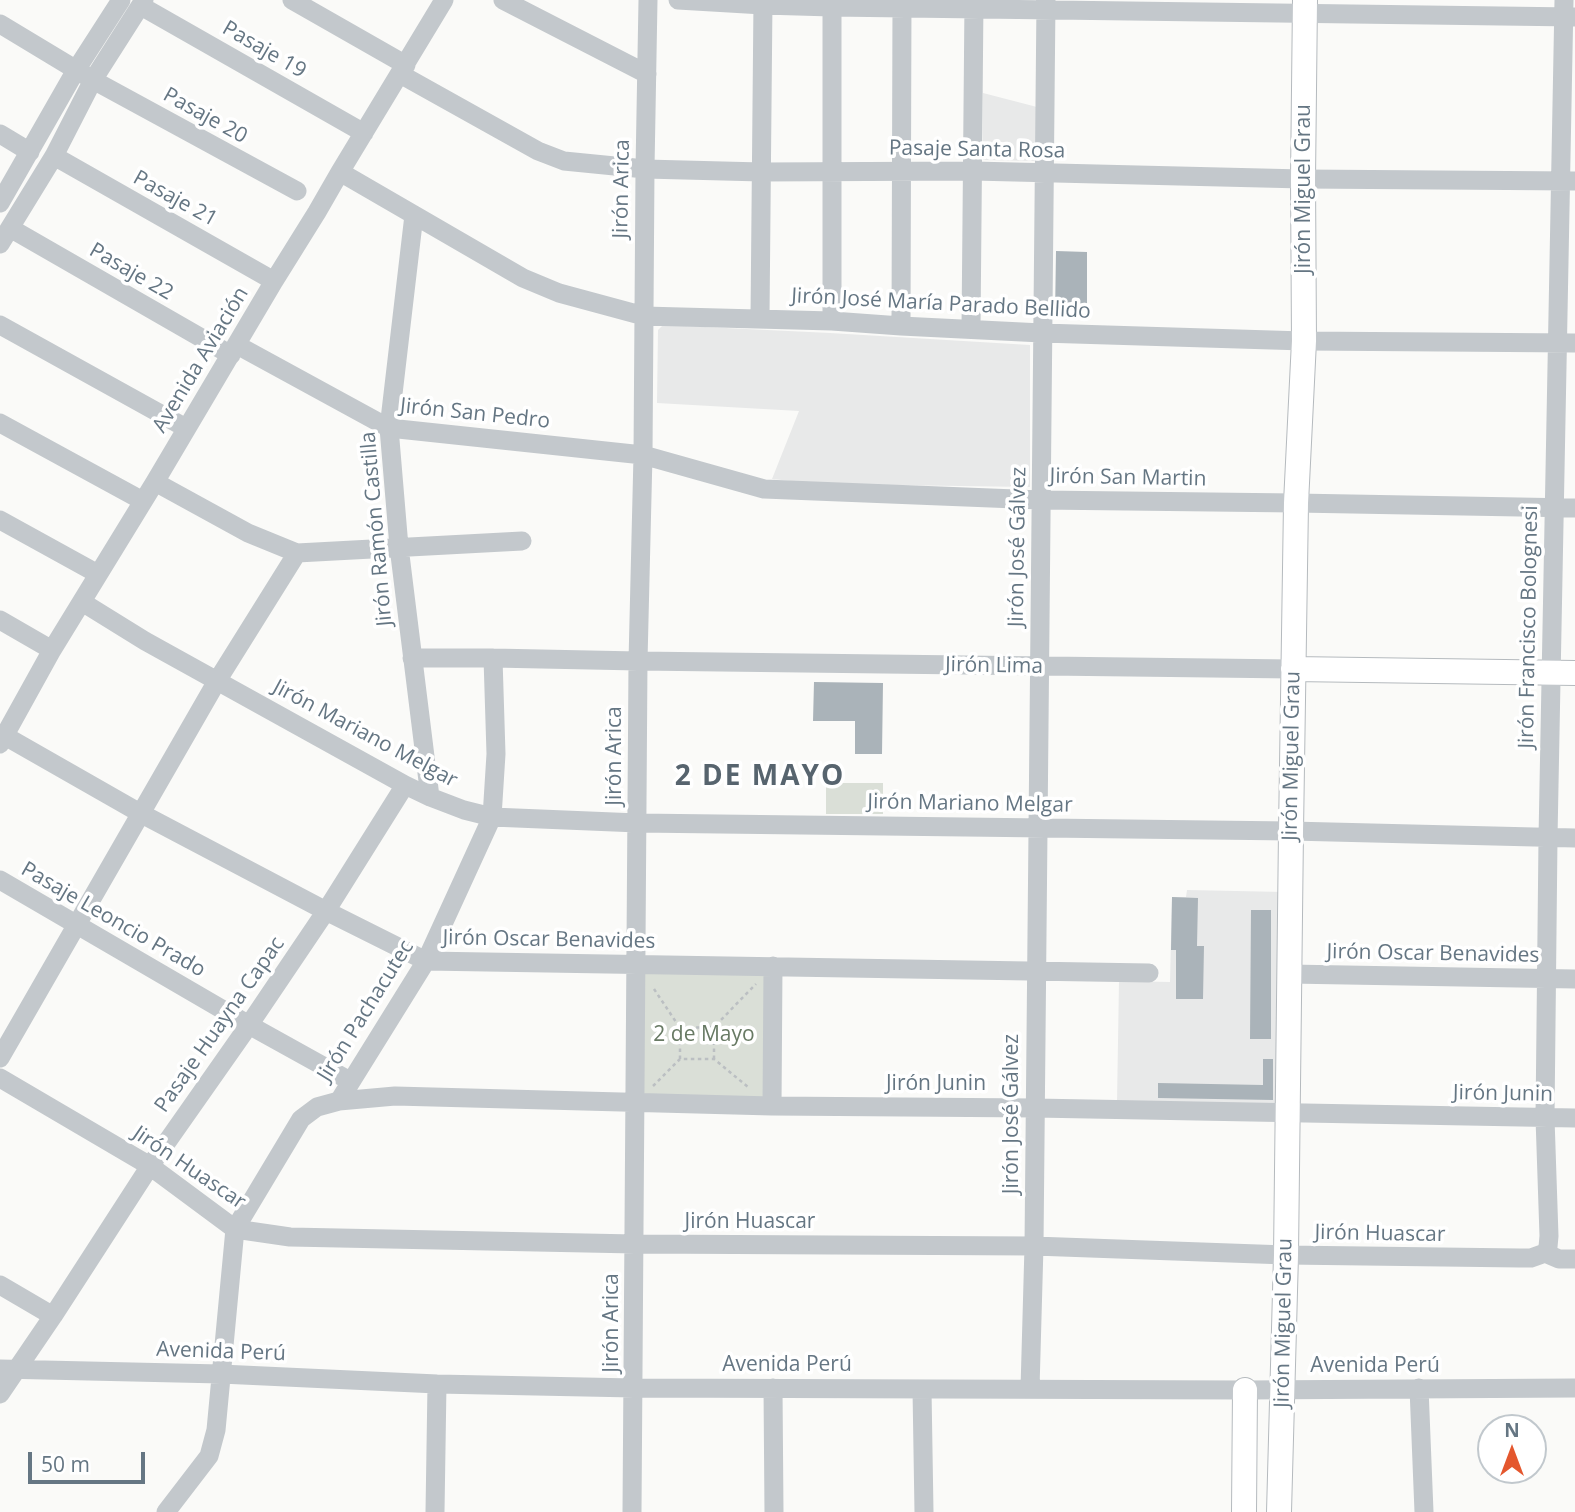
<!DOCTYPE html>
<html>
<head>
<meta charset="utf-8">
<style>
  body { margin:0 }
  #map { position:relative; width:1575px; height:1512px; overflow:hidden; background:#fafaf8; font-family:"Open Sans",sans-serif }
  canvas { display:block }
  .north { position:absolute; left:1477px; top:1414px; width:70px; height:70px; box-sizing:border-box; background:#fff; border:2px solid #c1c8cd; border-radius:50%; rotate:0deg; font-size:19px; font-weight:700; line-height:28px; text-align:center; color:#657683 }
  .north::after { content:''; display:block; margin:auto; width:24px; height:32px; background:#e4572e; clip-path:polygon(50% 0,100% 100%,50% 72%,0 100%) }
  .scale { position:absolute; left:28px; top:1452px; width:117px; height:32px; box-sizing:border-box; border:4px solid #657683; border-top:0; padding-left:9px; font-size:21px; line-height:24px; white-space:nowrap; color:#657683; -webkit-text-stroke:5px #fff; paint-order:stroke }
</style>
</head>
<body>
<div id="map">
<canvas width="1575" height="1512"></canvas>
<div class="north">N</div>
<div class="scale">50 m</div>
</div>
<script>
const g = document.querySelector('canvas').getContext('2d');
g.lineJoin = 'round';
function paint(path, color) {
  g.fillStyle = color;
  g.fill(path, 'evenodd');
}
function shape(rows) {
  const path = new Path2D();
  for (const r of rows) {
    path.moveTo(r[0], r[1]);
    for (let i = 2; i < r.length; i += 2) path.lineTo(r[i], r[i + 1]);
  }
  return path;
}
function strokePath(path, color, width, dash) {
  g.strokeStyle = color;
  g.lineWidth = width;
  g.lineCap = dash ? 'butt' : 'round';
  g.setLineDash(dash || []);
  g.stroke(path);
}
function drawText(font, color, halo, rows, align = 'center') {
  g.font = font + ' "Open Sans",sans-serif';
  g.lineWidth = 7;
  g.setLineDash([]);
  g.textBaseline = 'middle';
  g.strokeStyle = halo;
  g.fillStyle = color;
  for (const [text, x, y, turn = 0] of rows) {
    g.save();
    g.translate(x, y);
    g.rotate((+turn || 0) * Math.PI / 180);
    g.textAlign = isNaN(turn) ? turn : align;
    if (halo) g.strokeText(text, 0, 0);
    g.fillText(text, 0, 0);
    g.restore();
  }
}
paint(shape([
  [983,93,1037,107,1039,161,983,160],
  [663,325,830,333,1030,345,1030,487,820,484,772,479,799,411,657,403,658,330],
  [1187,890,1284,892,1280,1104,1117,1102,1119,981,1170,982,1172,897,1186,897]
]), '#e8e9e9');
paint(shape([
  [826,783,883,783,883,814,826,814],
  [639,967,771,969,767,1102,638,1101]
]), '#dadfd7');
paint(shape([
  [1056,251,1087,252,1087,316,1055,316],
  [814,682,883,683,882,754,855,754,855,721,813,721],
  [1172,897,1198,898,1197,946,1204,946,1203,999,1176,999,1176,950,1171,950],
  [1251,910,1271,910,1271,1039,1250,1039],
  [1263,1059,1273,1059,1273,1100,1158,1098,1158,1083,1263,1085]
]), '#aab3b9');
const major = shape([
  [1293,669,1575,673],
  [1244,1512,1245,1390],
  [1279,1512,1286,1255,1291,831,1296,503,1304,341,1303,179,1305,0]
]);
strokePath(major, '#b5babe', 26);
strokePath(shape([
  [654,989,680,1028,714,1027,756,984],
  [680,1059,680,1028],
  [714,1059,714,1028],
  [653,1086,680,1059,714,1059,748,1087]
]), '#bbbfc2', 2.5, [3.5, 3.5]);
strokePath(shape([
  [292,0,406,65],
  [503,0,647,74],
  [678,0,763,5,832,7,1575,17],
  [832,0,832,321],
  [141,6,364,133],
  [0,24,93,80,297,191],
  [400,74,538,151,564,161,645,169,762,172,973,171,1303,179,1575,181],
  [0,134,30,152],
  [54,156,274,281],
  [340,172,523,278,559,293,644,316,832,321,901,326,1042,333,1304,341,1575,343],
  [0,203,76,70,121,0],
  [414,215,389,428,399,547,430,797],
  [10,228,231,355],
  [0,244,54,156,93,80,144,0],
  [760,318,763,0],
  [0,325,186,428],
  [901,326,902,0],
  [971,329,974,0],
  [237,345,389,428,643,455,764,489,1041,500,1296,503,1575,508],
  [0,423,143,501],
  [155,482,248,533,297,553,522,541],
  [0,520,98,574],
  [82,602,145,641,405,785,430,797,464,810,492,817,638,823,1291,831,1575,838],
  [0,620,52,650],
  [412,658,493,658,638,661,1293,669],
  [5,736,140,813,326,911,426,961,1149,973],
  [0,744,52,650,155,482,274,281,317,212,340,172,444,0],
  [0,880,249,1025,350,1081],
  [1289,974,1575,979],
  [0,1058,217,681,297,553],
  [0,1078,150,1166,235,1229,290,1237,635,1244,1034,1246,1286,1255,1520,1258,1531,1258,1545,1253],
  [339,1101,395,1096,772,1106,1035,1108,1575,1118],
  [772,1106,773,966],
  [1545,1253,1548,1247,1549,1236,1545,1118,1548,838,1564,0],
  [1545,1253,1559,1259,1575,1259],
  [0,1285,53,1316],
  [0,1369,221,1374,437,1384,634,1388,1245,1390,1575,1388],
  [773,1388,774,1512],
  [1419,1388,1424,1512],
  [922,1389,924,1512],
  [1030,1389,1034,1246,1046,0],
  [0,1394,53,1316,150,1166,249,1025,326,911,405,785],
  [166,1512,209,1456,216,1430,235,1229,301,1119,317,1107,339,1101,426,961,492,817,496,754,493,658],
  [435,1512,437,1384],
  [632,1512,638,661,643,455,645,169,648,0]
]), '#c3c8cc', 19);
strokePath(major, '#fff', 24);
drawText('21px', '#657683', '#fff', [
  ["Pasaje 19",264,50,30],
  ["Pasaje 20",205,116,29],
  ["Pasaje Santa Rosa",977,150,1],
  ["Jirón Arica",622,189,-89],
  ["Jirón Miguel Grau",1304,189,-90],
  ["Pasaje 21",175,199,29],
  ["Pasaje 22",131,272,30],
  ["Jirón José María Parado Bellido",941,304,3],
  ["Avenida Aviación",201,360,-59],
  ["Jirón San Pedro",475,414,6],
  ["Jirón San Martin",1128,478,1],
  ["Jirón Ramón Castilla",377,529,-95],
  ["Jirón José Gálvez",1018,547,-89],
  ["Jirón Francisco Bolognesi",1529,627,-89],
  ["Jirón Lima",994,666,1],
  ["Jirón Mariano Melgar",365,734,28],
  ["Jirón Arica",615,756,-90],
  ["Jirón Miguel Grau",1292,756,-89],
  ["Jirón Mariano Melgar",970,804,1],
  ["Pasaje Leoncio Prado",113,920,30],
  ["Jirón Oscar Benavides",549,940,1],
  ["Jirón Oscar Benavides",1433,954,1],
  ["Jirón Pachacutec",366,1011,-58],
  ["Pasaje Huayna Capac",220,1025,-55],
  ["Jirón Junin",936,1084],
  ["Jirón Junin",1503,1094,1],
  ["Jirón José Gálvez",1012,1114,-90],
  ["Jirón Huascar",189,1168,34],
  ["Jirón Huascar",750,1222],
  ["Jirón Huascar",1380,1234,1],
  ["Jirón Arica",612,1323,-90],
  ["Jirón Miguel Grau",1284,1323,-89],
  ["Avenida Perú",221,1352,2],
  ["Avenida Perú",787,1365],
  ["Avenida Perú",1375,1366]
]);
drawText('21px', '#687a64', '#fff', [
  ["2 de Mayo",704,1035]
]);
g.letterSpacing = '2px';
drawText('bold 28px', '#57646e', '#fff', [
  ["2 DE MAYO",760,777]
]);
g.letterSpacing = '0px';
</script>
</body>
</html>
